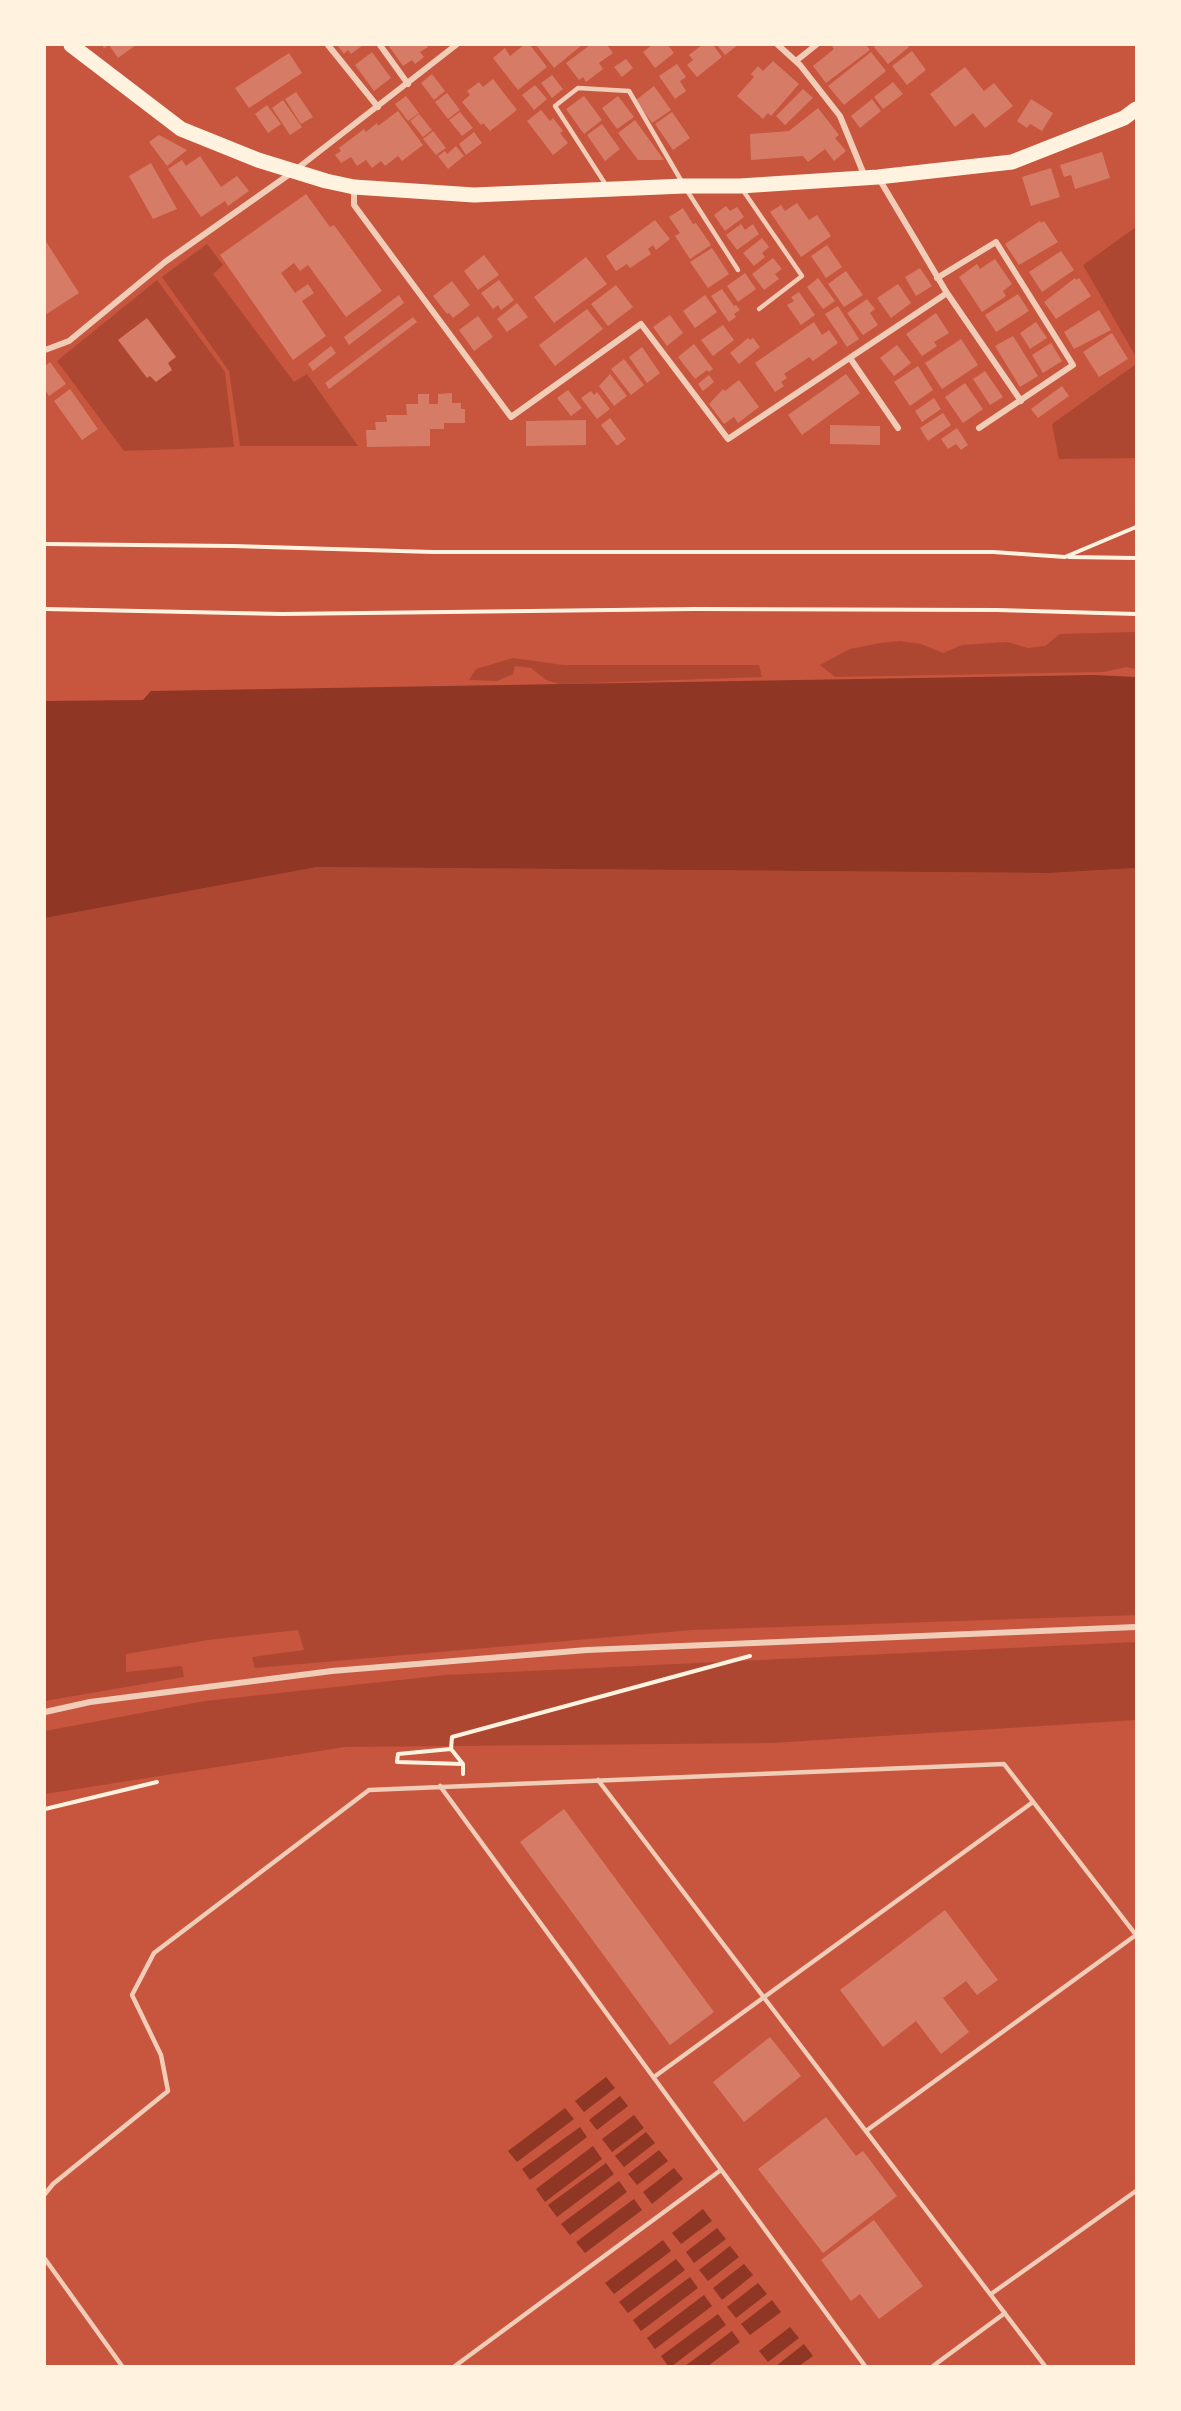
<!DOCTYPE html>
<html>
<head>
<meta charset="utf-8">
<style>
  body { margin:0 }
  #map { position:relative; width:1181px; height:2411px; overflow:hidden; background:#c8553d; font-family:Poppins,sans-serif }
  canvas { display:block }
  .frame { position:absolute; inset:0; border:46px solid #fff3e0; pointer-events:none }
</style>
</head>
<body>
<div id="map">
<canvas width="1181" height="2411"></canvas>
<div class="frame"></div>
</div>
<script>
const g = document.querySelector('canvas').getContext('2d');
g.lineJoin = 'round';
function paint(path, color) {
  g.fillStyle = color;
  g.fill(path, 'evenodd');
}
function shape(rows) {
  const path = new Path2D();
  for (const r of rows) {
    path.moveTo(r[0], r[1]);
    for (let i = 2; i < r.length; i += 2) path.lineTo(r[i], r[i + 1]);
  }
  return path;
}
function strokePath(path, color, width, dash) {
  g.strokeStyle = color;
  g.lineWidth = width;
  g.lineCap = dash ? 'butt' : 'round';
  g.setLineDash(dash || []);
  g.stroke(path);
}
paint(shape([
  [1136,227,1136,357,1083,265],
  [207,244,223,265,213,274,294,382,307,374,358,446,240,446,229,371,162,277],
  [157,280,225,372,234,447,124,451,57,361],
  [1136,364,1136,458,1059,459,1052,424],
  [1136,632,1136,669,1126,667,1103,672,835,677,820,665,850,649,880,643,900,641,921,644,943,653,962,645,1007,642,1028,648,1045,646,1060,634],
  [513,658,563,665,759,665,762,677,559,684,546,680,531,668,515,666,513,674,497,681,469,680,476,669],
  [317,867,1050,873,1136,868,1136,1615,692,1630,255,1668,252,1657,304,1650,298,1630,208,1640,126,1654,126,1672,182,1666,184,1677,45,1701,45,918],
  [1136,1642,1136,1720,772,1743,345,1747,45,1794,45,1731,205,1701,446,1675]
]), '#ae4732');
paint(shape([
  [1094,675,1136,677,1136,868,1050,873,317,867,45,918,45,701,143,700,151,691],
  [606,2077,615,2088,584,2112,575,2101],
  [620,2096,628,2106,597,2130,589,2120],
  [565,2108,574,2119,517,2162,508,2151],
  [634,2115,644,2128,612,2152,602,2139],
  [580,2127,587,2137,530,2180,522,2169],
  [646,2132,655,2143,624,2167,615,2156],
  [593,2146,602,2159,545,2202,536,2189],
  [659,2150,668,2161,637,2185,628,2174],
  [606,2163,614,2174,557,2217,548,2205],
  [674,2168,683,2179,652,2204,643,2192],
  [619,2181,627,2192,570,2235,561,2224],
  [634,2199,642,2210,585,2253,576,2242],
  [703,2209,712,2221,681,2244,672,2233],
  [717,2228,726,2239,694,2263,686,2252],
  [663,2240,671,2251,614,2294,605,2283],
  [730,2246,739,2257,708,2281,699,2270],
  [676,2259,685,2270,628,2313,619,2302],
  [744,2264,753,2275,722,2300,713,2288],
  [690,2277,698,2288,641,2331,633,2320],
  [758,2283,767,2294,736,2318,727,2307],
  [704,2295,712,2306,655,2349,647,2338],
  [772,2300,781,2312,750,2335,741,2324],
  [718,2314,726,2325,672,2366,668,2366,661,2356],
  [790,2327,799,2338,768,2362,759,2351],
  [732,2331,740,2342,708,2366,685,2366],
  [804,2344,813,2356,799,2366,776,2366]
]), '#8f3625');
paint(shape([
  [102,45,136,45,118,58,109,45,104,48],
  [337,45,363,45,351,54,348,50,344,54],
  [388,45,426,45,428,47,420,52,424,57,415,64,412,60,403,66],
  [524,45,530,45,547,67,518,90,493,58,505,48,510,56],
  [536,45,582,45,554,68],
  [590,45,607,45,613,53,599,63,603,69,586,82,583,77,579,80,566,63],
  [652,45,668,45,674,53,655,68,643,52],
  [702,45,713,45,722,57,697,77,687,65,693,60,689,55],
  [717,45,738,45,725,55],
  [835,45,866,45,870,50,826,83,813,66,834,49,832,47],
  [876,45,907,45,909,47,888,64,874,47],
  [912,51,926,70,907,85,892,66],
  [372,52,391,78,374,91,355,65],
  [871,52,886,71,844,105,828,86],
  [289,53,302,73,249,108,235,88],
  [626,59,633,68,622,77,614,67],
  [773,61,799,84,771,116,768,113,763,119,737,96,754,77,751,74,758,66,763,71],
  [677,64,686,77,680,81,686,91,675,99,659,76],
  [965,67,984,91,994,83,1013,106,985,128,973,113,955,127,930,94],
  [432,74,445,91,434,100,421,83],
  [552,75,563,89,552,98,541,83],
  [493,79,517,110,490,131,483,123,481,125,462,102,470,95,467,91,479,82,483,87],
  [893,82,903,94,883,109,874,97],
  [535,85,547,99,534,110,522,95],
  [654,86,671,110,652,123,636,100],
  [803,89,813,98,785,125,776,116],
  [296,92,313,117,301,124,285,99],
  [447,93,460,110,448,119,435,102],
  [406,96,419,113,408,121,395,104],
  [584,96,602,120,584,134,566,109],
  [618,96,634,117,617,129,602,108],
  [872,99,881,111,860,128,851,116],
  [1031,99,1053,113,1042,131,1030,124,1027,128,1017,121],
  [283,100,302,127,290,135,272,108],
  [267,105,281,124,268,133,255,114],
  [818,108,839,135,835,138,846,151,834,161,825,149,808,162,803,156,751,160,750,134,789,131],
  [541,110,550,121,553,118,563,131,560,133,568,143,553,155,527,121],
  [398,111,423,145,402,161,398,156,385,166,381,161,372,168,366,160,357,166,351,157,341,163,335,155,341,151,339,148,364,129,366,132,377,123,378,126],
  [460,112,473,128,462,136,449,120],
  [672,112,690,138,673,150,655,124],
  [419,114,432,130,423,137,410,121],
  [635,120,664,160,638,160,618,133],
  [602,124,620,149,605,161,587,135],
  [433,131,446,148,436,155,423,139],
  [474,132,482,143,466,155,459,144],
  [159,135,187,150,167,166,149,142],
  [456,146,464,156,448,169,438,156,445,151,447,154],
  [1102,152,1110,178,1075,189,1071,175,1064,177,1060,165],
  [200,156,221,187,237,176,249,191,228,206,225,201,201,217,168,169,182,160,186,166],
  [151,163,177,209,153,219,129,176],
  [1051,168,1060,197,1031,206,1022,177],
  [306,194,330,227,334,225,382,291,346,317,308,265,300,271,294,263,281,273,295,293,308,284,314,293,302,301,326,336,293,360,220,255],
  [797,203,809,220,817,215,831,236,801,257,770,212,781,205,785,211],
  [726,206,730,211,737,207,744,217,725,231,714,215],
  [683,208,693,224,696,223,711,245,690,259,675,236,680,233,669,217],
  [655,220,670,239,656,250,653,245,648,249,651,254,630,268,627,264,616,271,606,256],
  [1040,221,1041,223,1044,221,1058,242,1019,265,1005,244],
  [741,224,745,230,753,224,759,234,737,250,726,235],
  [762,238,769,247,762,253,765,257,754,266,743,253],
  [45,240,79,293,45,315],
  [827,245,842,267,826,278,811,256],
  [712,248,729,274,708,288,690,262],
  [1061,251,1074,270,1042,292,1029,272],
  [484,255,499,275,478,290,464,271],
  [586,257,607,284,554,323,534,297],
  [773,258,782,269,775,274,779,279,764,290,752,274],
  [995,259,1012,284,1003,291,1006,296,982,312,959,277,977,264,980,269],
  [920,268,932,286,916,296,905,277],
  [846,271,863,295,844,307,828,284],
  [745,273,756,289,738,302,727,286],
  [818,278,835,301,823,309,807,287],
  [1075,278,1076,280,1079,278,1091,296,1056,319,1044,302],
  [499,280,514,300,501,310,498,305,493,309,481,293],
  [452,281,470,305,453,318,449,313,447,314,433,296],
  [898,284,911,303,891,318,877,298],
  [616,285,633,307,608,326,591,304],
  [722,289,734,306,736,305,740,310,734,314,736,317,729,322,711,296],
  [799,292,815,315,801,325,787,305,794,301,791,297],
  [1018,294,1029,311,996,332,985,315],
  [399,295,404,303,349,345,344,337],
  [705,295,717,312,695,328,683,311],
  [867,299,875,309,870,313,878,325,863,335,847,313],
  [517,303,528,317,507,332,497,319],
  [838,306,859,339,847,347,825,314],
  [587,309,603,329,555,366,539,345],
  [1099,310,1111,330,1074,349,1064,332],
  [936,313,949,333,934,342,937,346,922,356,906,334],
  [670,315,683,333,667,346,653,327],
  [478,316,493,337,474,351,459,330],
  [413,317,417,322,329,389,325,383],
  [147,318,176,357,168,363,172,370,156,382,150,376,147,378,118,340],
  [814,322,822,335,829,330,838,343,813,361,809,357,784,374,787,378,781,382,784,386,775,392,755,363],
  [1036,322,1047,338,1030,349,1020,333],
  [723,325,734,340,713,356,701,340],
  [1112,333,1128,359,1099,377,1083,352],
  [1013,336,1038,376,1020,387,995,346],
  [748,338,750,340,753,338,760,347,739,364,730,353],
  [961,339,978,365,942,389,925,363],
  [1051,343,1062,361,1043,373,1032,355],
  [694,344,713,369,709,372,707,370,695,379,678,357],
  [897,345,911,363,894,376,880,358],
  [331,346,336,353,313,371,308,364],
  [642,347,660,373,647,383,629,357],
  [624,359,644,385,631,395,611,369],
  [50,362,66,384,49,396,45,390,45,366],
  [918,366,933,390,910,406,894,382],
  [985,371,1003,397,990,405,973,379],
  [610,374,627,396,614,406,599,386],
  [846,374,860,393,802,435,788,415],
  [709,375,714,382,703,391,698,384],
  [739,380,759,407,738,423,734,417,724,424,709,404,723,389,725,391],
  [965,383,983,409,963,423,945,397],
  [1062,386,1069,396,1038,418,1031,409],
  [70,389,98,429,82,440,54,401],
  [568,390,582,408,571,416,557,398],
  [591,391,594,395,597,392,610,409,597,419,581,398],
  [452,393,452,403,461,403,461,409,465,409,465,423,444,423,444,429,430,429,430,446,367,447,366,430,376,430,375,422,387,422,386,415,407,415,406,404,418,404,418,394,429,394,429,404,438,404,438,394],
  [934,398,941,409,922,422,915,411],
  [943,413,951,425,928,441,920,428],
  [610,418,626,439,617,446,601,425],
  [586,420,586,445,526,446,526,421],
  [830,425,880,426,880,445,830,444],
  [957,428,968,445,961,450,956,444,948,449,941,439],
  [564,1809,714,2012,670,2045,520,1842],
  [945,1910,998,1980,977,1995,966,1981,943,1998,969,2032,941,2054,916,2021,883,2047,840,1990],
  [770,2037,801,2076,744,2122,713,2082],
  [826,2117,856,2156,863,2151,897,2196,823,2253,758,2169],
  [874,2220,923,2286,879,2319,860,2294,851,2301,821,2260]
]), '#d67c66');
strokePath(shape([
  [45,544,233,546,433,552,993,552,1065,557,1136,527],
  [1069,557,1136,558],
  [45,609,282,614,694,609,997,610,1136,614],
  [451,1749,463,1764],
  [463,1774,463,1764,397,1762,398,1754,451,1749,452,1737,750,1656],
  [45,1809,157,1782]
]), '#fff3e0', 4);
strokePath(shape([
  [606,185,555,106,578,88,629,91,682,182],
  [686,189,738,270],
  [742,189,802,276,759,309],
  [598,1780,1045,2366],
  [440,1786,865,2366],
  [654,2077,1033,1802],
  [866,2131,1136,1935],
  [45,2194,53,2184,168,2091,161,2055,132,1995,154,1953,369,1790,1004,1764,1136,1935],
  [45,2259,122,2366],
  [991,2294,1136,2191],
  [455,2366,721,2170],
  [933,2366,1005,2313]
]), '#f1ccb7', 4.5);
strokePath(shape([
  [328,45,378,107],
  [380,45,408,84],
  [778,45,800,65,840,116,865,177],
  [796,61,816,45],
  [878,177,947,293,1021,401],
  [354,188,354,205,511,417,641,324,728,439,947,293],
  [937,278,996,242,1073,365,979,428],
  [45,350,69,341,165,262,294,171,456,45],
  [850,358,898,428],
  [45,1712,90,1702,332,1671,587,1650,1136,1627]
]), '#f1ccb7', 6);
strokePath(shape([
  [71,45,181,129,258,160,326,181,354,187,474,195,684,186,740,186,878,177,1012,162,1124,118,1136,109]
]), '#fff3e0', 15);
</script>
</body>
</html>
